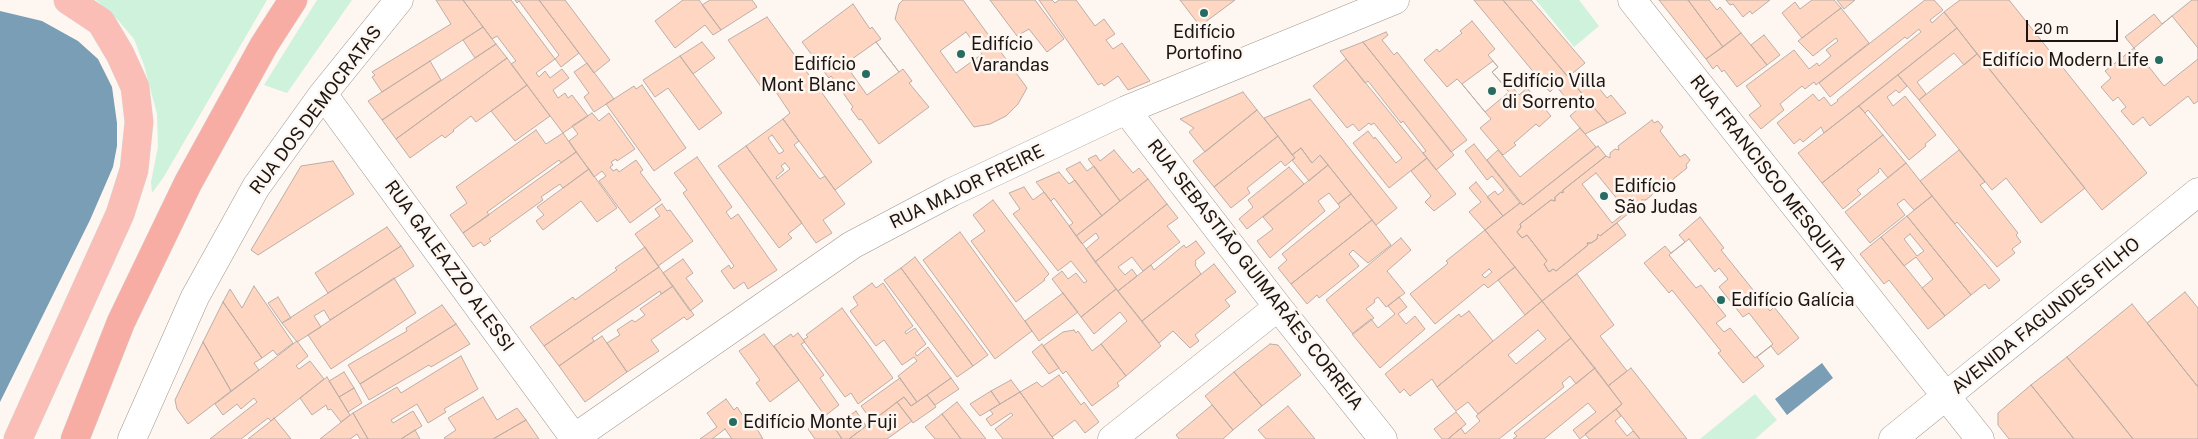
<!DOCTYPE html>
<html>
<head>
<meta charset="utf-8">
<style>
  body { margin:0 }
  #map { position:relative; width:2198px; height:439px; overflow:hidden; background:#fef6f0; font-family:"Public Sans",sans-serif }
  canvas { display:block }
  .scale { position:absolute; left:2026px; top:20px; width:92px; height:22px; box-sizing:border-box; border:2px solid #1b1613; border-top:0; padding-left:6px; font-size:15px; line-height:18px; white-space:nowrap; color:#1b1613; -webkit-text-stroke:4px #fef6f0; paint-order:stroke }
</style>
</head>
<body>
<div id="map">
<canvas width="2198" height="439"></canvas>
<div class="scale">20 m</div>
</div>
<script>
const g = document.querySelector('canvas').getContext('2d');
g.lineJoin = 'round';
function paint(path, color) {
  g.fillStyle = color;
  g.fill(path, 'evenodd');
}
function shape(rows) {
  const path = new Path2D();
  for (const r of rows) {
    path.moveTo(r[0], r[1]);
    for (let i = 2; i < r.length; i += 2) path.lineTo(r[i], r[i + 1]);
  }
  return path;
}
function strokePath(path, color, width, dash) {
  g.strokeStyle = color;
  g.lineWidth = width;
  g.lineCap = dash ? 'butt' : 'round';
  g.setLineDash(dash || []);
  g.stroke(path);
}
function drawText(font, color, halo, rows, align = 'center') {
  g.font = font + ' "Public Sans",sans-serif';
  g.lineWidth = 5;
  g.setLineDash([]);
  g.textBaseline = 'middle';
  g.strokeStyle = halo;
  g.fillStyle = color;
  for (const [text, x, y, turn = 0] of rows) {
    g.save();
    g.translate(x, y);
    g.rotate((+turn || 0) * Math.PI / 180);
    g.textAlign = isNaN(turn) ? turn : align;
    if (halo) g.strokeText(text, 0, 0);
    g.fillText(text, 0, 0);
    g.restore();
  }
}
paint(shape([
  [96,0,267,0,163,178,152,193,151,182,158,147,157,114,144,65,134,39,117,19],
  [317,0,352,0,287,93,264,85],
  [1536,0,1579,0,1599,26,1574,47],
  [1755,394,1777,420,1755,439,1700,439]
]), '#cef2db');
paint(shape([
  [0,11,42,21,78,41,98,59,112,87,117,123,117,146,113,167,90,220,0,402],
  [1822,363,1833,378,1787,415,1775,399]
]), '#7a9eb6');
const building = shape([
  [436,0,463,0,483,27,382,92,372,77,375,75,372,72,451,24,436,0],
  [463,0,511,0,555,59,536,73,539,77,545,71,550,78,562,69,569,78,553,90,558,98,565,93,568,98,572,95,588,116,563,133,511,64,516,61,497,36,492,39,463,0],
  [515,0,539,0,579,53,561,67,555,59,559,55,519,1,517,3,515,0],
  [539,0,565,0,610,60,594,73,539,0],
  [683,0,699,0,721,30,713,35,705,25,675,48,655,21,683,0],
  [710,0,752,0,757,7,721,30,702,5,710,0],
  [903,0,963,0,1027,88,1018,104,1006,116,990,124,974,127,895,19,899,4,903,0],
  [990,0,1035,0,1064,39,1047,52,1029,29,1017,36,990,0],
  [1039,0,1052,0,1055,3,1059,0,1076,0,1095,26,1104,19,1115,34,1106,40,1113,49,1122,43,1150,81,1128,90,1118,76,1104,86,1102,83,1098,85,1039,0],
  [1180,0,1235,0,1200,26,1180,0],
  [1474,0,1503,0,1607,123,1585,134,1570,116,1578,109,1572,101,1570,103,1556,86,1550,92,1474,0],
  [1503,0,1531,0,1585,63,1568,77,1503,0],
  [1659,0,1688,0,1723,47,1706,59,1659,0],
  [1688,0,1709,0,1717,10,1720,7,1741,33,1723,47,1688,0],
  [1726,0,1770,0,1752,14,1750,11,1743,17,1733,4,1730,5,1726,0],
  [1812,0,1834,0,1841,8,1802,38,1782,13,1795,2,1800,9,1812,0],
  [1837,0,1855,0,1844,9,1837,0],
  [1925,0,1934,0,1943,10,1930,20,1932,23,1944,12,1957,28,1824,133,1821,127,1803,142,1800,139,1794,144,1777,123,1813,94,1819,101,1824,97,1831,106,1838,101,1837,100,1921,32,1919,29,1907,39,1905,37,1830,97,1819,83,1925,0],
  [1960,0,2009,0,2147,173,2102,210,1944,12,1960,0],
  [2192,0,2198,0,2198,101,2194,104,2188,96,2150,126,2143,117,2133,125,2121,111,2126,107,2118,97,2113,101,2101,87,2111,78,2105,71,2134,48,2125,37,2154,14,2162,24,2192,0],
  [853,4,870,29,872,27,881,39,876,42,899,72,903,69,912,81,909,83,929,107,879,144,861,119,859,120,851,109,853,107,831,76,829,78,820,67,822,65,814,53,812,55,802,42,853,4],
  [1841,8,1869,43,1816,85,1814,82,1805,89,1802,86,1780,104,1784,110,1761,129,1749,115,1761,106,1746,86,1794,50,1809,69,1817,63,1819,66,1831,56,1826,50,1838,41,1836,38,1813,56,1798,41,1841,8],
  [2172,16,2198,48,2198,59,2164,86,2134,48,2172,16],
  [767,17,872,162,835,190,783,119,790,113,770,83,762,88,728,40,767,17],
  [1472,21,1495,49,1488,55,1498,67,1492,72,1503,84,1507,81,1519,95,1527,88,1551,116,1539,127,1536,124,1514,143,1516,145,1503,155,1480,128,1491,119,1462,84,1457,79,1447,87,1424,60,1437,49,1439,52,1462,33,1460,31,1472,21],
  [483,27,496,44,475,58,463,40,483,27],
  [1957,28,1977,54,1964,65,1954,53,1917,82,1926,94,1919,100,1898,75,1957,28],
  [966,32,982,54,956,73,940,51,966,32],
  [1386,32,1388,35,1382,40,1394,55,1397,52,1467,140,1451,152,1363,42,1386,32],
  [1741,33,1767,65,1737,87,1724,70,1722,72,1717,65,1713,69,1706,59,1741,33],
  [1764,35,1780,55,1767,65,1751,45,1764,35],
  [702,42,715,58,693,74,680,56,702,42],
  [876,42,899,72,867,95,845,64,876,42],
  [1363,42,1454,155,1436,170,1423,153,1426,151,1403,121,1401,123,1368,81,1365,83,1340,51,1363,42],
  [496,44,507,58,396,139,382,120,496,44],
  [1977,54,2085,188,2041,223,2006,178,1992,190,1919,100,1977,54],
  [680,56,722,113,699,130,668,88,655,97,643,80,680,56],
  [507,58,527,85,476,122,471,116,453,130,454,131,445,138,442,135,410,158,396,139,507,58],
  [1346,59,1427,158,1389,188,1353,143,1368,131,1374,139,1375,137,1396,163,1402,158,1374,123,1371,125,1369,123,1359,131,1353,124,1347,128,1313,86,1346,59],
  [430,61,441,80,382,120,368,101,430,61],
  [1493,61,1498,67,1492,72,1509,92,1485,112,1462,84,1493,61],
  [587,63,614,99,594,112,584,97,589,93,574,72,587,63],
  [1580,74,1589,85,1594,82,1607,98,1611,95,1626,113,1607,123,1572,82,1580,74],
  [1898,75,1907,86,1899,93,1896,90,1887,97,1893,106,1905,96,1936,135,1925,144,1926,146,1909,160,1868,110,1865,113,1859,106,1898,75],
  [527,85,550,116,515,141,491,111,527,85],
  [642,85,686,148,654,171,606,104,634,86,636,89,642,85],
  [1243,92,1257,110,1205,152,1189,132,1194,128,1180,119,1243,92],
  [1310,99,1397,208,1376,225,1320,155,1312,163,1301,148,1292,155,1264,118,1310,99],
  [1859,106,1883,135,1822,183,1798,153,1859,106],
  [1257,110,1278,136,1214,187,1193,161,1257,110],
  [592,113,599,121,609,113,635,149,617,161,616,159,611,162,613,165,610,167,613,171,617,169,619,172,636,160,643,170,640,172,661,200,630,223,599,181,606,176,602,171,594,177,569,141,578,134,572,126,592,113],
  [783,119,799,141,794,145,820,179,825,176,845,204,823,220,832,233,816,243,746,146,783,119],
  [772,135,784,151,779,154,768,138,772,135],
  [785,163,790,169,777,179,776,177,784,170,781,166,785,163],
  [1652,120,1654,123,1658,121,1663,127,1660,131,1680,157,1685,154,1690,160,1686,165,1687,168,1656,193,1654,191,1652,195,1646,200,1641,200,1643,202,1600,236,1598,234,1597,239,1591,243,1587,243,1588,245,1556,271,1553,269,1549,272,1544,264,1547,261,1527,235,1522,238,1517,232,1521,227,1520,224,1551,200,1555,201,1555,197,1561,192,1563,193,1563,190,1606,156,1610,158,1610,153,1615,149,1619,150,1618,146,1652,120],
  [1580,128,1596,147,1523,205,1487,160,1498,150,1520,177,1580,128],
  [536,130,546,144,563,133,576,152,561,163,559,160,487,212,489,215,463,233,450,215,467,203,456,187,536,130],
  [1883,135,1906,163,1888,178,1880,168,1878,170,1879,172,1857,190,1861,194,1843,209,1822,183,1883,135],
  [1278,136,1295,158,1285,166,1281,161,1247,188,1250,193,1231,208,1214,187,1278,136],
  [1474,144,1520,203,1503,216,1487,197,1495,191,1498,195,1504,190,1492,176,1487,180,1465,151,1474,144],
  [746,146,802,223,788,234,792,238,779,248,718,166,746,146],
  [1598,146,1606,156,1563,190,1563,193,1561,192,1555,197,1555,201,1551,200,1520,224,1521,227,1517,232,1522,238,1527,235,1547,261,1544,264,1549,272,1553,269,1556,271,1588,245,1587,243,1591,243,1597,239,1598,234,1600,236,1617,223,1626,235,1542,301,1485,230,1520,203,1523,205,1598,146],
  [1301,148,1312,163,1320,155,1328,165,1309,181,1292,160,1295,158,1292,155,1301,148],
  [1114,150,1133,173,1139,168,1148,179,1120,201,1088,159,1096,155,1100,161,1114,150],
  [1959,150,1985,182,1980,185,2018,233,2016,235,2021,242,2012,249,2015,253,1997,267,1957,222,1955,224,1920,181,1959,150],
  [576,152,589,169,563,188,560,184,541,197,543,200,489,239,491,241,484,246,481,242,473,247,463,233,576,152],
  [697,157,732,207,726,212,731,219,738,214,777,270,748,289,744,282,734,289,721,271,729,265,731,269,734,266,683,193,687,190,674,173,697,157],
  [1427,158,1456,194,1434,211,1425,202,1431,196,1411,171,1427,158],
  [333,161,354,194,258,255,251,250,301,166,333,161],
  [1080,162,1087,171,1094,166,1120,201,1102,216,1066,169,1080,162],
  [1906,163,1932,196,1914,210,1904,199,1897,204,1905,215,1870,243,1845,212,1906,163],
  [1328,165,1351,194,1338,204,1329,193,1318,201,1325,211,1270,258,1257,241,1273,229,1263,217,1328,165],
  [1289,167,1304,184,1247,229,1239,219,1253,207,1248,200,1289,167],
  [589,169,617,208,597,222,581,201,543,230,536,221,544,215,537,207,589,169],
  [1059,172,1069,184,1075,180,1102,216,1076,236,1069,226,1073,223,1054,198,1051,201,1036,182,1059,172],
  [1596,173,1627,211,1612,223,1582,184,1596,173],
  [1148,179,1167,204,1095,262,1086,249,1099,238,1096,233,1082,244,1076,236,1148,179],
  [1476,182,1503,216,1485,230,1469,212,1481,202,1469,188,1476,182],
  [1024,187,1033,200,1044,192,1116,289,1081,317,1052,279,1062,271,1068,279,1076,273,1084,283,1087,281,1071,261,1058,271,1013,214,1020,209,1009,193,1024,187],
  [1351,194,1372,220,1291,284,1278,268,1287,260,1282,254,1340,207,1338,204,1351,194],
  [1932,196,2000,280,1989,289,1985,284,1971,295,1907,216,1932,196],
  [993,200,1049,274,1044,279,1045,280,1016,302,971,241,985,231,973,215,993,200],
  [662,204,667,211,670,210,693,241,658,266,635,234,660,216,655,209,662,204],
  [1167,204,1178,218,1167,226,1180,242,1143,271,1132,257,1118,267,1125,275,1132,269,1137,276,1118,291,1095,262,1167,204],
  [1907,216,1971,295,1945,316,1922,288,1933,279,1916,257,1904,266,1881,237,1907,216],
  [1910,234,1924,251,1917,256,1904,239,1910,234],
  [1700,217,1724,248,1721,250,1770,311,1774,307,1799,338,1778,355,1771,346,1757,357,1764,366,1743,383,1718,353,1721,351,1672,290,1669,293,1644,263,1665,246,1671,253,1685,242,1679,235,1700,217],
  [1372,220,1391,245,1368,263,1353,250,1349,254,1359,266,1319,298,1317,295,1307,304,1291,284,1372,220],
  [387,227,401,246,328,293,315,273,387,227],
  [1485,230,1515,267,1488,288,1484,284,1435,324,1410,294,1446,265,1448,263,1446,261,1485,230],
  [1489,269,1492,272,1485,278,1482,275,1489,269],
  [960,232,1032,331,995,359,923,260,960,232],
  [1881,237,1945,316,1928,329,1889,280,1884,284,1860,254,1881,237],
  [1401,238,1411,250,1387,271,1405,293,1386,307,1378,297,1374,300,1375,302,1366,309,1374,318,1353,334,1326,300,1401,238],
  [1689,239,1715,272,1719,268,1728,279,1719,287,1743,317,1749,313,1773,344,1755,358,1730,328,1724,332,1716,323,1726,316,1701,285,1696,288,1669,255,1689,239],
  [1196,241,1205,253,1195,261,1196,263,1195,265,1201,274,1142,321,1118,291,1151,265,1154,270,1184,245,1186,248,1196,241],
  [401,246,414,266,330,320,324,310,314,316,321,327,297,342,282,323,401,246],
  [645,247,659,267,544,346,530,327,573,297,575,300,617,270,615,268,645,247],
  [915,257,988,355,973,366,901,268,915,257],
  [683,259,693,273,686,278,703,301,690,311,663,273,683,259],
  [1214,264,1236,292,1225,300,1230,306,1195,335,1199,341,1190,348,1173,331,1159,343,1142,321,1214,264],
  [659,267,673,286,661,294,660,291,592,338,594,341,559,366,544,346,659,267],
  [1515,267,1542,301,1525,315,1498,280,1515,267],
  [901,268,973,366,957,377,884,280,901,268],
  [1577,274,1614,325,1600,336,1627,371,1608,386,1542,301,1577,274],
  [394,278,416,313,331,369,308,335,394,278],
  [872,283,876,288,883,283,913,326,905,332,906,334,915,328,926,344,915,353,917,356,928,347,951,378,917,402,898,376,917,361,914,357,902,365,884,340,876,346,850,311,858,305,853,297,872,283],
  [254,286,293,343,277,355,273,350,262,358,223,302,230,289,242,308,254,286],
  [673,286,694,315,687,320,684,317,651,340,659,351,627,372,607,343,620,335,617,330,632,320,635,322,645,315,640,309,673,286],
  [1116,289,1161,346,1126,376,1101,344,1127,321,1120,312,1094,334,1081,317,1116,289],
  [2185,292,2198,308,2198,387,2147,323,2185,292],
  [1063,293,1078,312,1039,341,1025,321,1063,293],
  [278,297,291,318,282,323,268,303,278,297],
  [1399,297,1407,307,1398,314,1406,324,1415,316,1425,329,1380,368,1352,334,1371,319,1378,328,1395,314,1388,306,1399,297],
  [1542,301,1571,338,1478,414,1468,402,1456,411,1437,387,1542,301],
  [1538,330,1546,339,1516,364,1508,355,1538,330],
  [223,302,262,358,254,363,259,370,231,391,203,342,223,302],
  [2132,304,2198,387,2198,439,2133,439,2067,357,2132,304],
  [442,305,456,324,360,384,348,365,407,331,406,328,442,305],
  [842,308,893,378,858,404,851,393,845,397,803,340,808,337,806,335,842,308],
  [1469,311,1493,341,1437,387,1432,379,1410,396,1404,389,1400,393,1385,374,1459,314,1461,317,1469,311],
  [456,324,470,344,431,367,429,365,369,400,360,384,456,324],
  [1074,330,1076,333,1078,331,1092,351,1101,344,1126,376,1117,383,1119,386,1092,406,1066,371,1063,374,1043,346,1063,332,1074,330],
  [798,333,805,342,801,344,824,375,820,378,839,405,825,416,774,346,791,334,793,337,798,333],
  [764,334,799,380,770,402,756,383,760,380,739,351,764,334],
  [602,336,627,372,585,402,559,366,602,336],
  [1571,338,1595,368,1576,384,1570,376,1562,383,1564,387,1499,439,1448,439,1461,428,1465,434,1480,421,1476,416,1571,338],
  [297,341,308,356,296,366,299,369,310,361,324,379,271,421,268,418,241,439,210,439,257,402,254,398,241,409,237,404,223,415,215,404,297,341],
  [203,342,231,391,188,424,177,409,175,400,203,342],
  [1042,344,1059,368,1049,374,1032,352,1042,344],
  [1270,344,1278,345,1301,375,1262,406,1234,372,1270,344],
  [461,356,478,389,444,409,446,412,428,423,417,404,391,420,393,423,413,411,422,426,401,439,368,439,353,413,397,387,401,393,461,356],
  [2067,357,2107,406,2133,439,2074,439,2031,385,2067,357],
  [1595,368,1622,404,1580,439,1573,430,1596,412,1588,403,1544,439,1513,439,1517,436,1514,433,1595,368],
  [1631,368,1687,439,1640,439,1616,409,1622,404,1608,386,1631,368],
  [344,372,354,388,339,397,329,381,344,372],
  [1234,372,1262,406,1233,430,1205,396,1234,372],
  [1059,375,1081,405,1084,402,1099,422,1085,433,1075,420,1052,437,1020,392,1037,382,1042,387,1059,375],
  [327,377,350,415,341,422,331,409,328,410,326,405,312,415,300,398,327,377],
  [900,378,917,402,911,406,904,397,872,421,861,406,900,378],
  [951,378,959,389,935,405,927,395,951,378],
  [1011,380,1020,392,1000,404,991,391,1011,380],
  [2031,385,2052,411,2074,439,2009,439,1998,425,1998,413,2031,385],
  [354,388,362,403,348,412,339,397,354,388],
  [991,391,1000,404,980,416,970,404,991,391],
  [1020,392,1052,437,1054,439,1003,439,995,429,1013,415,1011,413,991,426,986,419,993,414,990,410,1020,392],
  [927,395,936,407,913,423,897,402,904,397,911,406,927,395],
  [483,397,497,420,517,408,526,420,493,439,445,439,444,438,456,430,448,418,483,397],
  [726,399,734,410,737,407,745,419,749,416,763,439,700,439,717,427,707,413,726,399],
  [897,402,912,421,887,439,849,439,897,402],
  [957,402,986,439,961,439,942,414,957,402],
  [1212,405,1233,430,1223,439,1179,439,1176,435,1212,405],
  [1288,406,1315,439,1266,439,1258,430,1288,406],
  [1616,409,1621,416,1615,421,1627,436,1633,431,1640,439,1589,439,1585,434,1616,409],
  [856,411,866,426,849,439,842,439,834,427,856,411],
  [1456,412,1466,424,1448,439,1442,439,1434,429,1456,412],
  [353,413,368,439,360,439,357,434,350,439,320,439,353,413],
  [942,414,961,439,935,439,925,427,942,414],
  [825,416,834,427,842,439,815,439,808,429,825,416],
  [274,418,291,439,248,439,271,421,274,418],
  [526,420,539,439,493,439,526,420],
  [725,429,732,439,712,439,725,429],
  [415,430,420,439,401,439,415,430]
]);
paint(building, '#fed6c1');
strokePath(building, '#bcaea7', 1);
const minor = shape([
  [1632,0,1980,439],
  [323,94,575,439],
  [1126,110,1278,307,1383,439],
  [574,438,852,245,952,192,1126,110,1395,0],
  [132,439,195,297,256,187,323,94,399,0],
  [1112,439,1278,307]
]);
const tertiary = shape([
  [1893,439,2198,192]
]);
const trunk = shape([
  [18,439,120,214,134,170,139,122,135,87,120,54,101,22,68,0]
]);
const motorway = shape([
  [75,439,121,322,188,183,264,45,293,0]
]);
strokePath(minor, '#a1958c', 29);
strokePath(tertiary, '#a1958c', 29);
strokePath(trunk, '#d6d5d5', 29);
strokePath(motorway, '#d6d5d5', 29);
strokePath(minor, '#fff', 28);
strokePath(tertiary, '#fff', 28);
strokePath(trunk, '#fabeb6', 28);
strokePath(motorway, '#f8ada4', 28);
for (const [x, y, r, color] of [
  [1204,13,5,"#256d63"],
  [961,54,5,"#256d63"],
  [2159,60,5,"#256d63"],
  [866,74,5,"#256d63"],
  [1492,91,5,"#256d63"],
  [1604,196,5,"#256d63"],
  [1721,300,5,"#256d63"],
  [733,422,5,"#256d63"]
]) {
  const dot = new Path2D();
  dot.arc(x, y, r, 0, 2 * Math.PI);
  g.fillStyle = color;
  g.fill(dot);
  strokePath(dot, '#fef6f0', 2);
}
drawText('18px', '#1b1613', '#fef6f0', [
  ["Edifício",1204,32,"center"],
  ["Portofino",1204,53,"center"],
  ["Edifício",971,44],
  ["Varandas",971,65],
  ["Edifício Modern Life",2149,60,"right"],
  ["Edifício",856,64,"right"],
  ["Mont Blanc",856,85,"right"],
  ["Edifício Villa",1502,81],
  ["di Sorrento",1502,102],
  ["Edifício",1614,186],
  ["São Judas",1614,207],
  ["Edifício Galícia",1731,300],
  ["Edifício Monte Fuji",743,422]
], 'left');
drawText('18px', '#1b1613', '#fef6f0', [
  ["RUA DOS DEMOCRATAS",316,110,-53],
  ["RUA FRANCISCO MESQUITA",1768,173,52],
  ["RUA MAJOR FREIRE",967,187,-26],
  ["RUA GALEAZZO ALESSI",449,266,54],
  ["RUA SEBASTIÃO GUIMARÃES CORREIA",1255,275,52],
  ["AVENIDA FAGUNDES FILHO",2046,316,-39]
]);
</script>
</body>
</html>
